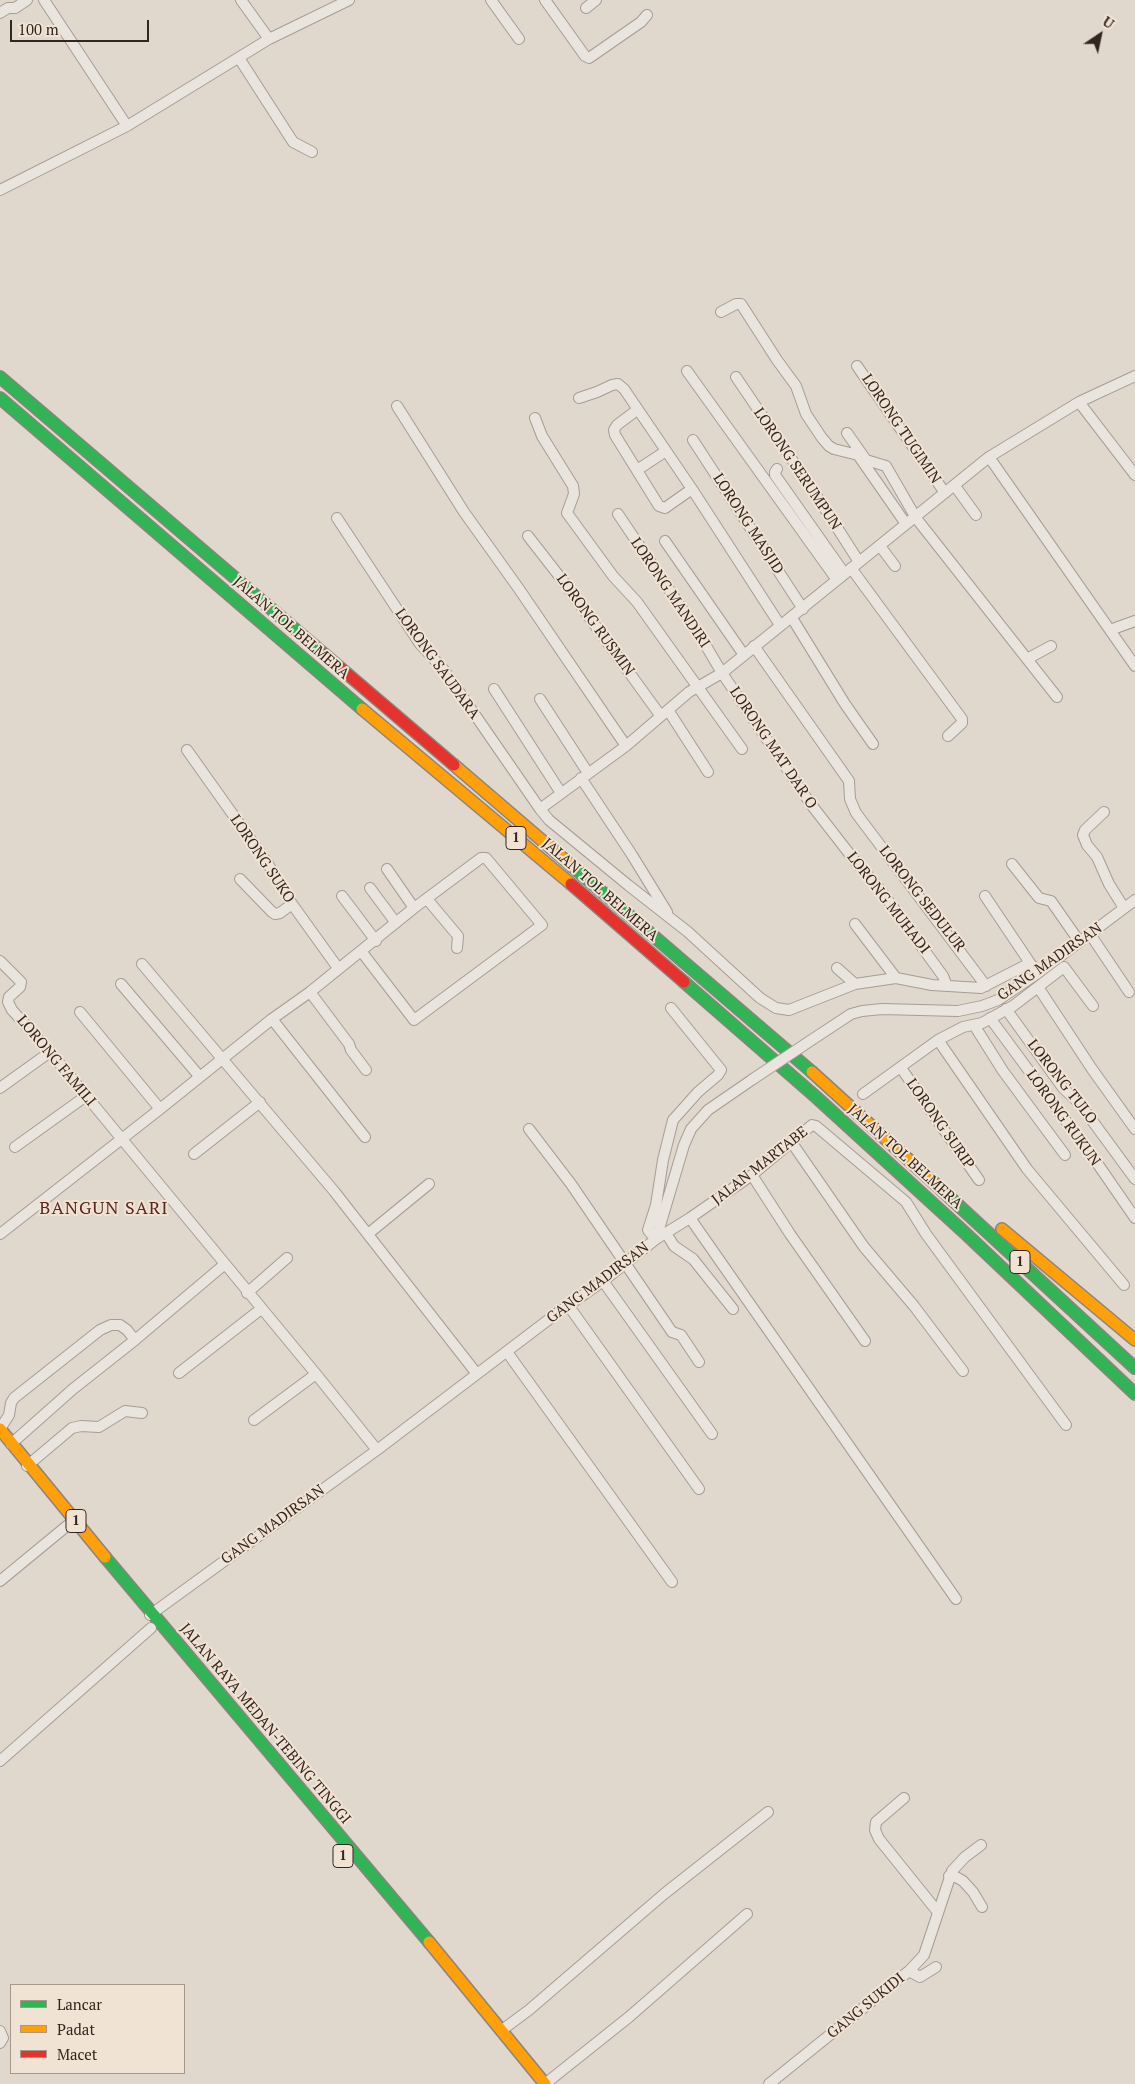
<!DOCTYPE html>
<html>
<head>
<meta charset="utf-8">
<style>
  body { margin:0 }
  #map { position:relative; width:1135px; height:2084px; overflow:hidden; background:#e0d7cd; font-family:"PT Serif",serif }
  canvas { display:block }
  .legend { position:absolute; left:10px; top:1984px; width:175px; height:90px; box-sizing:border-box; background:#f1e3d4; border:1px solid #a5978c; margin:0; padding:6px 9px; list-style:none; font-size:15px; color:#33251f }
  .legend li { display:flex; align-items:center; gap:10px; height:25px }
  .legend b { width:25px; border:1px solid #a5978c }
  .north { position:absolute; left:1075px; top:10px; width:50px; height:50px; -webkit-text-stroke:4px #f1e3d4; paint-order:stroke; rotate:34deg; font-size:14px; font-weight:700; line-height:20px; text-align:center; color:#33251f }
  .north::after { content:''; display:block; margin:auto; width:18px; height:22px; background:#33251f; clip-path:polygon(50% 0,100% 100%,50% 72%,0 100%) }
  .scale { position:absolute; left:10px; top:20px; width:139px; height:22px; box-sizing:border-box; border:2px solid #33251f; border-top:0; padding-left:6px; font-size:15px; line-height:18px; white-space:nowrap; color:#33251f; -webkit-text-stroke:4px #f1e3d4; paint-order:stroke }
</style>
</head>
<body>
<div id="map">
<canvas width="1135" height="2084"></canvas>
<ul class="legend">
<li><b style="height:6px;background:#30b455"></b>Lancar</li>
<li><b style="height:6px;background:#ff9f0a"></b>Padat</li>
<li><b style="height:6px;background:#e5322d"></b>Macet</li>
</ul>
<div class="north">U</div>
<div class="scale">100 m</div>
</div>
<script>
const g = document.querySelector('canvas').getContext('2d');
g.lineJoin = 'round';
function shape(rows) {
  const path = new Path2D();
  for (const r of rows) {
    path.moveTo(r[0], r[1]);
    for (let i = 2; i < r.length; i += 2) path.lineTo(r[i], r[i + 1]);
  }
  return path;
}
function strokePath(path, color, width, dash) {
  g.strokeStyle = color;
  g.lineWidth = width;
  g.lineCap = dash ? 'butt' : 'round';
  g.setLineDash(dash || []);
  g.stroke(path);
}
function drawText(font, color, halo, rows, align = 'center') {
  g.font = font + ' "PT Serif",serif';
  g.lineWidth = 4;
  g.setLineDash([]);
  g.textBaseline = 'middle';
  g.strokeStyle = halo;
  g.fillStyle = color;
  for (const [text, x, y, turn = 0] of rows) {
    g.save();
    g.translate(x, y);
    g.rotate((+turn || 0) * Math.PI / 180);
    g.textAlign = isNaN(turn) ? turn : align;
    if (halo) g.strokeText(text, 0, 0);
    g.fillText(text, 0, 0);
    g.restore();
  }
}
const street = shape([
  [44,0,127,126],
  [241,0,269,39],
  [491,0,519,39],
  [545,0,585,56,589,58,641,22,647,15],
  [586,8,596,0],
  [0,13,8,8,15,8,27,0],
  [239,58,293,142,312,152],
  [0,190,127,126,269,39,349,0],
  [721,312,736,304,741,304,777,360,796,386,806,414,822,438,829,446,834,449,858,455,906,524],
  [857,366,945,493],
  [687,371,837,580],
  [736,377,822,504,859,562],
  [579,398,597,392,612,385,618,384,624,389,692,489,780,625],
  [1079,402,1135,475],
  [397,406,464,512,519,589,626,746],
  [637,410,617,425,614,430,615,435,659,506,665,508,692,489],
  [535,418,542,436,573,486,574,494,567,513,613,576,637,602,742,749],
  [847,433,866,460,886,466,916,518,1027,659,1051,646],
  [693,440,803,609],
  [989,457,1135,666],
  [777,469,775,472,775,475,844,573],
  [637,470,666,451],
  [955,486,976,515],
  [618,514,699,634,722,673,810,803,855,861,879,888,943,976,947,986],
  [337,518,420,644,444,670,540,809,549,820,628,885,688,932,760,998,776,1008,789,1010,855,984,896,978,932,985,981,988,1030,963,1038,973],
  [528,536,563,581,660,715],
  [665,541,744,655],
  [880,546,895,566],
  [851,568,962,719,962,723,948,736],
  [792,618,845,704,873,744],
  [1110,630,1135,621],
  [754,646,849,781,850,799,856,813,986,986],
  [1027,659,1057,697],
  [494,689,561,793],
  [540,699,588,773],
  [668,710,708,772],
  [187,750,268,864,292,904,338,968],
  [581,778,632,855,667,912],
  [540,809,626,746,689,692,722,673,989,457,1079,402,1135,376],
  [1104,812,1085,830,1083,835,1087,845,1097,857,1109,884,1124,908],
  [1012,864,1039,898,1051,901,1079,941],
  [387,869,414,908],
  [240,879,272,912,275,914,280,913,292,904],
  [370,888,396,923],
  [342,896,376,941],
  [985,896,1030,963],
  [427,899,458,936,457,948],
  [855,924,896,978],
  [1090,934,1129,992],
  [0,961,21,982,20,987,9,997,8,1002,12,1010,50,1052,316,1374,377,1450],
  [142,964,334,1191,477,1374],
  [837,968,855,984],
  [121,984,200,1077],
  [1038,987,1092,1069,1135,1129],
  [310,992,349,1044,351,1050,366,1070],
  [671,1008,721,1070,718,1075,698,1092,673,1120,663,1160,656,1205,648,1230,651,1234,656,1239,690,1218,752,1175,812,1125,816,1126,906,1202,926,1234,1066,1425],
  [1006,1009,1063,1088,1080,1104,1135,1179],
  [80,1012,160,1109],
  [990,1018,1097,1163,1135,1218],
  [272,1019,365,1137],
  [974,1025,1003,1071,1065,1155],
  [813,1039,851,1014,862,1011,882,1009,958,1011,982,1006,998,1000,1038,973,1135,900],
  [938,1040,1027,1169,1124,1285],
  [901,1068,979,1180],
  [0,1088,50,1052],
  [863,1094,938,1040,963,1027,982,1023,1013,1006,1064,967,1093,1006],
  [529,1129,571,1184,672,1332,681,1335,699,1362],
  [792,1143,864,1247,914,1306,963,1371],
  [15,1147,86,1096],
  [194,1154,260,1102],
  [752,1175,790,1234,865,1341],
  [690,1218,956,1599],
  [666,1233,674,1246,693,1259,733,1309],
  [0,1234,160,1109,272,1019,310,992,414,908,481,858,486,858,542,925,414,1020,361,951],
  [368,1234,429,1184],
  [603,1281,712,1434],
  [247,1293,287,1258],
  [568,1305,699,1489],
  [507,1352,672,1582],
  [179,1373,261,1309],
  [254,1420,316,1374],
  [0,1429,9,1415,11,1403,14,1398,100,1330,111,1325,120,1325,127,1330,135,1340],
  [11,1444,73,1389,135,1340,225,1264],
  [27,1466,72,1428,81,1426,99,1427,125,1411,142,1413],
  [0,1581,68,1525],
  [150,1615,377,1450,556,1314,603,1281,656,1239,684,1145,691,1129,708,1110,753,1079],
  [0,1761,151,1628],
  [904,1798,876,1822,875,1830,879,1839,937,1911],
  [949,1876,956,1877,963,1881,973,1892,982,1907],
  [909,1971,920,1977,936,1967],
  [502,2030,529,2010,664,1894,768,1812],
  [0,2031,3,2038,0,2043],
  [545,2084,629,2017,747,1914],
  [769,2084,909,1971,924,1955,952,1871,965,1857,981,1845]
]);
const fast = shape([
  [0,377,324,654],
  [0,398,362,709],
  [573,867,812,1072],
  [684,982,816,1097,965,1233,1135,1394],
  [932,1181,1135,1368],
  [105,1557,429,1942]
]);
const slow = shape([
  [362,709,571,884],
  [454,765,573,867],
  [812,1072,932,1181],
  [1002,1229,1135,1340],
  [0,1429,105,1557],
  [429,1942,545,2084]
]);
const jam = shape([
  [324,654,454,765],
  [571,884,684,982]
]);
strokePath(street, '#a59d96', 12);
strokePath(fast, '#8b837d', 14);
strokePath(slow, '#8b837d', 14);
strokePath(jam, '#8b837d', 14);
strokePath(street, '#e9e4dd', 10);
strokePath(fast, '#30b455', 11);
strokePath(slow, '#ff9f0a', 11);
strokePath(jam, '#e5322d', 11);
const streetBridge = shape([
  [753,1079,813,1039]
]);
strokePath(streetBridge, '#a59d96', 12, []);
strokePath(streetBridge, '#e9e4dd', 10);
for (const [x, y, w] of [
  [516,838,20],
  [1020,1262,20],
  [76,1521,20],
  [343,1856,20]
]) {
  const box = new Path2D();
  box.roundRect(x - w / 2, y - 11.5, w, 23, 4);
  g.fillStyle = '#f1e3d4';
  g.fill(box);
  strokePath(box, '#33251f', 1);
}
drawText('bold 14px', '#33251f', null, [
  ["1",516,838],
  ["1",1020,1262],
  ["1",76,1521],
  ["1",343,1856]
]);
drawText('15px', '#33251f', '#f1e3d4', [
  ["LORONG TUGIMIN",901,429,56],
  ["LORONG SERUMPUN",797,469,56],
  ["LORONG MASJID",748,524,57],
  ["LORONG MANDIRI",670,593,56],
  ["LORONG RUSMIN",595,625,54],
  ["JALAN TOL BELMERA",291,628,41],
  ["LORONG SAUDARA",437,664,54],
  ["LORONG MAT DAR O",773,748,56],
  ["LORONG SUKO",262,859,56],
  ["JALAN TOL BELMERA",600,890,41],
  ["LORONG SEDULUR",922,899,52],
  ["LORONG MUHADI",888,903,52],
  ["GANG MADIRSAN",1050,962,-35],
  ["LORONG FAMILI",56,1061,50],
  ["LORONG TULO",1062,1082,52],
  ["LORONG RUKUN",1063,1118,54],
  ["LORONG SURIP",940,1124,55],
  ["JALAN TOL BELMERA",905,1157,42],
  ["JALAN MARTABE",760,1166,-38],
  ["GANG MADIRSAN",598,1283,-37],
  ["GANG MADIRSAN",273,1525,-36],
  ["JALAN RAYA MEDAN-TEBING TINGGI",265,1724,50],
  ["GANG SUKIDI",866,2006,-39]
]);
g.letterSpacing = '1px';
drawText('18px', '#5a2624', '#f1e3d4', [
  ["BANGUN SARI",104,1209]
]);
g.letterSpacing = '0px';
</script>
</body>
</html>
